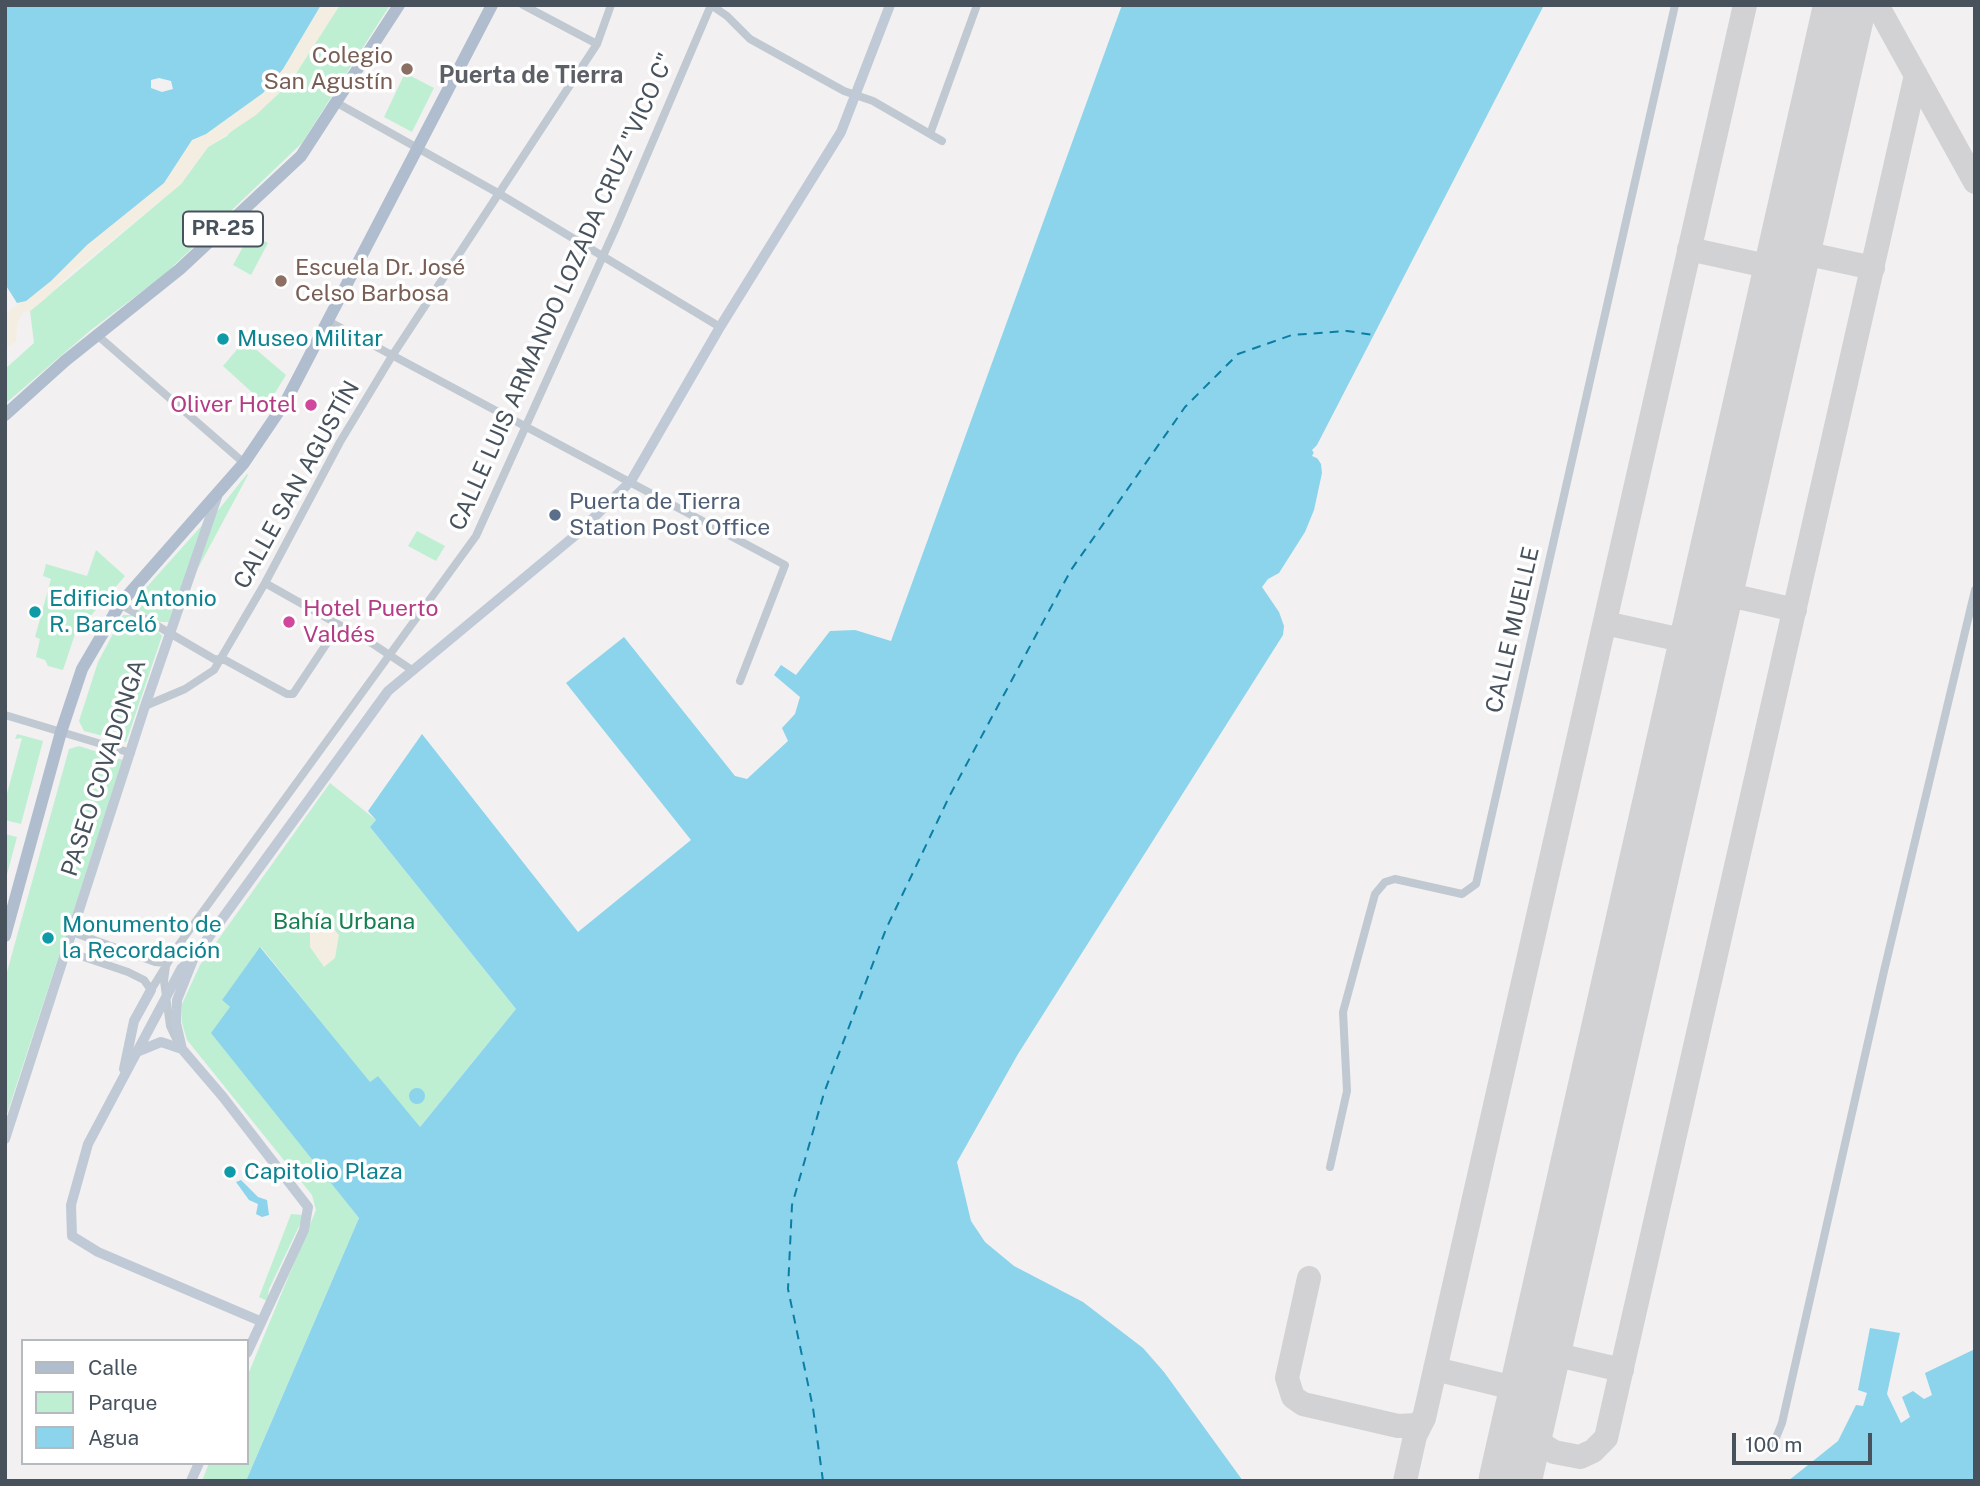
<!DOCTYPE html>
<html>
<head>
<meta charset="utf-8">
<style>
  body { margin:0 }
  #map { position:relative; width:1980px; height:1486px; overflow:hidden; background:#f2f0f0; font-family:"Public Sans",sans-serif }
  canvas { display:block }
  .frame { position:absolute; inset:0; border:7px solid #47525d; pointer-events:none }
  .legend { position:absolute; left:21px; top:1339px; width:228px; height:126px; box-sizing:border-box; background:#fff; border:2px solid #b5babe; margin:0; padding:9px 12px; list-style:none; font-size:21px; color:#47525d }
  .legend li { display:flex; align-items:center; gap:14px; height:35px }
  .legend b { width:35px; border:2px solid #b5babe }
  .scale { position:absolute; left:1732px; top:1433px; width:140px; height:32px; box-sizing:border-box; border:4px solid #47525d; border-top:0; padding-left:9px; font-size:21px; line-height:24px; white-space:nowrap; color:#47525d; -webkit-text-stroke:5px #fff; paint-order:stroke }
</style>
</head>
<body>
<div id="map">
<canvas width="1980" height="1486"></canvas>
<div class="frame"></div>
<ul class="legend">
<li><b style="height:9px;background:#afbdce"></b>Calle</li>
<li><b style="height:19px;background:#beefd3"></b>Parque</li>
<li><b style="height:19px;background:#8bd4ec"></b>Agua</li>
</ul>
<div class="scale">100 m</div>
</div>
<script>
const g = document.querySelector('canvas').getContext('2d');
g.lineJoin = 'round';
function paint(path, color) {
  g.fillStyle = color;
  g.fill(path, 'evenodd');
}
function shape(rows) {
  const path = new Path2D();
  for (const r of rows) {
    if (r.length === 3) {
      path.moveTo(r[0] + r[2], r[1]);
      path.arc(r[0], r[1], r[2], 0, 2 * Math.PI);
      continue;
    }
    path.moveTo(r[0], r[1]);
    for (let i = 2; i < r.length; i += 2) path.lineTo(r[i], r[i + 1]);
  }
  return path;
}
function strokePath(path, color, width, dash) {
  g.strokeStyle = color;
  g.lineWidth = width;
  g.lineCap = dash ? 'butt' : 'round';
  g.setLineDash(dash || []);
  g.stroke(path);
}
function drawText(font, color, halo, rows, align = 'center') {
  g.font = font + ' "Public Sans",sans-serif';
  g.lineWidth = 7;
  g.setLineDash([]);
  g.textBaseline = 'middle';
  g.strokeStyle = halo;
  g.fillStyle = color;
  for (const [text, x, y, turn = 0] of rows) {
    g.save();
    g.translate(x, y);
    g.rotate((+turn || 0) * Math.PI / 180);
    g.textAlign = isNaN(turn) ? turn : align;
    if (halo) g.strokeText(text, 0, 0);
    g.fillText(text, 0, 0);
    g.restore();
  }
}
paint(shape([
  [340,5,390,5,302,143,165,274,91,330,5,404,5,369,34,343,30,311,181,184,208,147,227,136],
  [405,73,434,88,412,132,384,117],
  [250,234,268,243,251,275,233,265],
  [245,340,286,375,267,406,223,366],
  [247,474,248,475,197,570,216,513],
  [204,523,169,622,160,622,138,609,137,598],
  [417,531,445,546,436,561,408,546],
  [96,550,125,576,75,634,63,670,48,666,45,660,36,657,40,639,35,637,51,579,43,576,46,564,87,576],
  [123,615,132,615,157,630,162,636,126,742,84,731,79,721,98,662],
  [17,734,43,741,21,824,5,820,5,801,22,738,15,739],
  [79,746,123,760,5,1120,5,979,69,749],
  [330,783,376,820,370,827,516,1009,419,1128,378,1076,370,1083,261,947,222,1000,230,1007,332,1183,359,1218,246,1481,202,1481,209,1463,247,1463,247,1377,316,1210,312,1195,187,1040,182,1023,182,1004,200,965],
  [5,834,17,837,5,882],
  [291,1214,303,1215,302,1220,269,1289,267,1301,259,1297]
]), '#beefd3');
paint(shape([
  [321,5,340,5,290,83,256,115,208,147,181,184,70,274,45,299,30,311,23,312,17,323,16,342,5,348,5,314,51,281,87,245,164,183,192,140,230,118,296,48],
  [316,922,332,927,339,935,335,958,324,967,310,947,310,926]
]), '#f3eee1');
paint(shape([
  [5,5,321,5,283,69,263,93,206,134,192,140,164,183,87,245,51,281,26,301,17,303,5,284],
  [159,78,171,81,173,89,162,92,151,88,151,80],
  [1122,5,1544,5,1317,445,1312,450,1321,464,1322,473,1314,510,1305,532,1279,573,1268,579,1262,587,1279,612,1284,626,1283,635,1018,1054,957,1162,971,1221,985,1242,1014,1266,1083,1302,1143,1348,1164,1372,1243,1481,246,1481,359,1218,211,1033,230,1007,222,1000,260,947,370,1082,378,1076,420,1127,516,1009,370,827,376,820,368,811,422,734,578,932,691,840,566,683,624,637,735,776,747,779,788,741,782,728,795,714,800,697,774,675,781,665,796,675,830,631,855,630,891,641],
  [417,1096,8],
  [241,1180,258,1197,267,1200,269,1215,262,1217,256,1214,258,1204,249,1200,236,1182],
  [1870,1328,1900,1333,1887,1394,1901,1423,1910,1417,1902,1397,1913,1391,1924,1399,1932,1395,1925,1373,1975,1349,1975,1481,1788,1481,1838,1441,1856,1405,1863,1406,1867,1393,1858,1390]
]), '#8bd4ec');
paint(shape([
  [1545,5,1547,7,1513,74,1316,451,1323,461,1312,456]
]), '#f2f0f0');
strokePath(shape([
  [823,1481,813,1408,788,1289,792,1205,824,1093,886,929,950,795,1071,570,1185,407,1238,354,1292,335,1347,331,1374,335]
]), '#0c7da3', 2, [9, 7]);
strokePath(shape([
  [1877,5,1975,182],
  [1689,249,1785,270],
  [1790,250,1873,268],
  [1712,591,1795,610],
  [1605,623,1700,644],
  [1309,1278,1287,1378,1293,1397,1303,1404,1398,1426,1417,1425,1424,1418],
  [1540,1351,1622,1370],
  [1435,1369,1531,1392],
  [1524,1422,1538,1442,1554,1452,1580,1457,1593,1451,1606,1438,1916,75],
  [1405,1481,1415,1436,1424,1418,1745,5]
]), '#d2d2d5', 24);
strokePath(shape([
  [1510,1481,1845,5]
]), '#d2d2d5', 63);
strokePath(shape([
  [523,5,597,44],
  [711,5,727,16,750,39,844,91,873,101,942,141],
  [337,103,498,193,720,327],
  [930,134,977,5],
  [328,321,785,565,740,681],
  [97,335,244,463],
  [265,583,373,644,412,670],
  [120,604,214,659,225,660,287,694,293,694,339,625],
  [145,706,185,689,214,670,265,583,340,442,392,356,597,44,611,5],
  [5,715,131,753],
  [72,932,155,962,167,963],
  [66,951,128,972,144,980,151,990,180,943,476,536,617,225,711,5],
  [166,966,164,981,170,1026,180,1047],
  [1330,1167,1347,1091,1343,1012,1375,894,1385,882,1395,879,1462,894,1476,884,1675,5],
  [1771,1450,1782,1423,1884,971,1975,590]
]), '#c0c9d1', 8);
strokePath(shape([
  [193,960,177,1000,176,1023,182,1049,223,1097,308,1207,304,1230,247,1353],
  [139,1051,161,1042,182,1049],
  [124,1069,134,1021,151,990],
  [5,1139,145,706,217,497],
  [260,1321,98,1252,72,1236,71,1205,88,1144,181,969,195,956,388,691,577,534,631,481,720,327,841,132,890,5],
  [191,1481,199,1463]
]), '#c0cad6', 10);
strokePath(shape([
  [5,415,65,361,180,269,301,156,399,5],
  [5,936,61,732,82,669,120,604,244,463,286,401,492,5]
]), '#afbdce', 12);
for (const [x, y, r, color] of [
  [407,69,7,"#8d6e63"],
  [281,281,7,"#8d6e63"],
  [223,339,7,"#0f9aa8"],
  [311,405,7,"#d1479c"],
  [555,515,7,"#5c6f8a"],
  [35,612,7,"#0f9aa8"],
  [289,622,7,"#d1479c"],
  [48,938,7,"#0f9aa8"],
  [230,1172,7,"#0f9aa8"]
]) {
  const dot = new Path2D();
  dot.arc(x, y, r, 0, 2 * Math.PI);
  g.fillStyle = color;
  g.fill(dot);
  strokePath(dot, '#fff', 2.5);
}
for (const [x, y, w] of [
  [223,229,80]
]) {
  const box = new Path2D();
  box.roundRect(x - w / 2, y - 17.5, w, 35, 5);
  g.fillStyle = '#fff';
  g.fill(box);
  strokePath(box, '#47525d', 2);
}
drawText('bold 21px', '#47525d', null, [
  ["PR-25",223,229]
]);
drawText('23px', '#785e54', '#fff', [
  ["Colegio",393,56],
  ["San Agustín",393,82],
  ["Escuela Dr. José",295,268,"left"],
  ["Celso Barbosa",295,294,"left"]
], 'right');
drawText('23px', '#47525d', '#fff', [
  ["CALLE LUIS ARMANDO LOZADA CRUZ \"VICO C\"",562,292,-66],
  ["CALLE SAN AGUSTÍN",297,485,-61],
  ["CALLE MUELLE",1513,630,-77],
  ["PASEO COVADONGA",104,768,-72]
]);
drawText('23px', '#0d838f', '#fff', [
  ["Museo Militar",237,339],
  ["Edificio Antonio",49,599],
  ["R. Barceló",49,625],
  ["Monumento de",62,925],
  ["la Recordación",62,951],
  ["Capitolio Plaza",244,1172]
], 'left');
drawText('23px', '#b23c85', '#fff', [
  ["Oliver Hotel",297,405],
  ["Hotel Puerto",303,609,"left"],
  ["Valdés",303,635,"left"]
], 'right');
drawText('23px', '#4e5e75', '#fff', [
  ["Puerta de Tierra",569,502],
  ["Station Post Office",569,528]
], 'left');
drawText('23px', '#178050', '#fff', [
  ["Bahía Urbana",344,922]
]);
drawText('bold 24px', '#5c5f65', '#fff', [
  ["Puerta de Tierra",531,76]
]);
</script>
</body>
</html>
